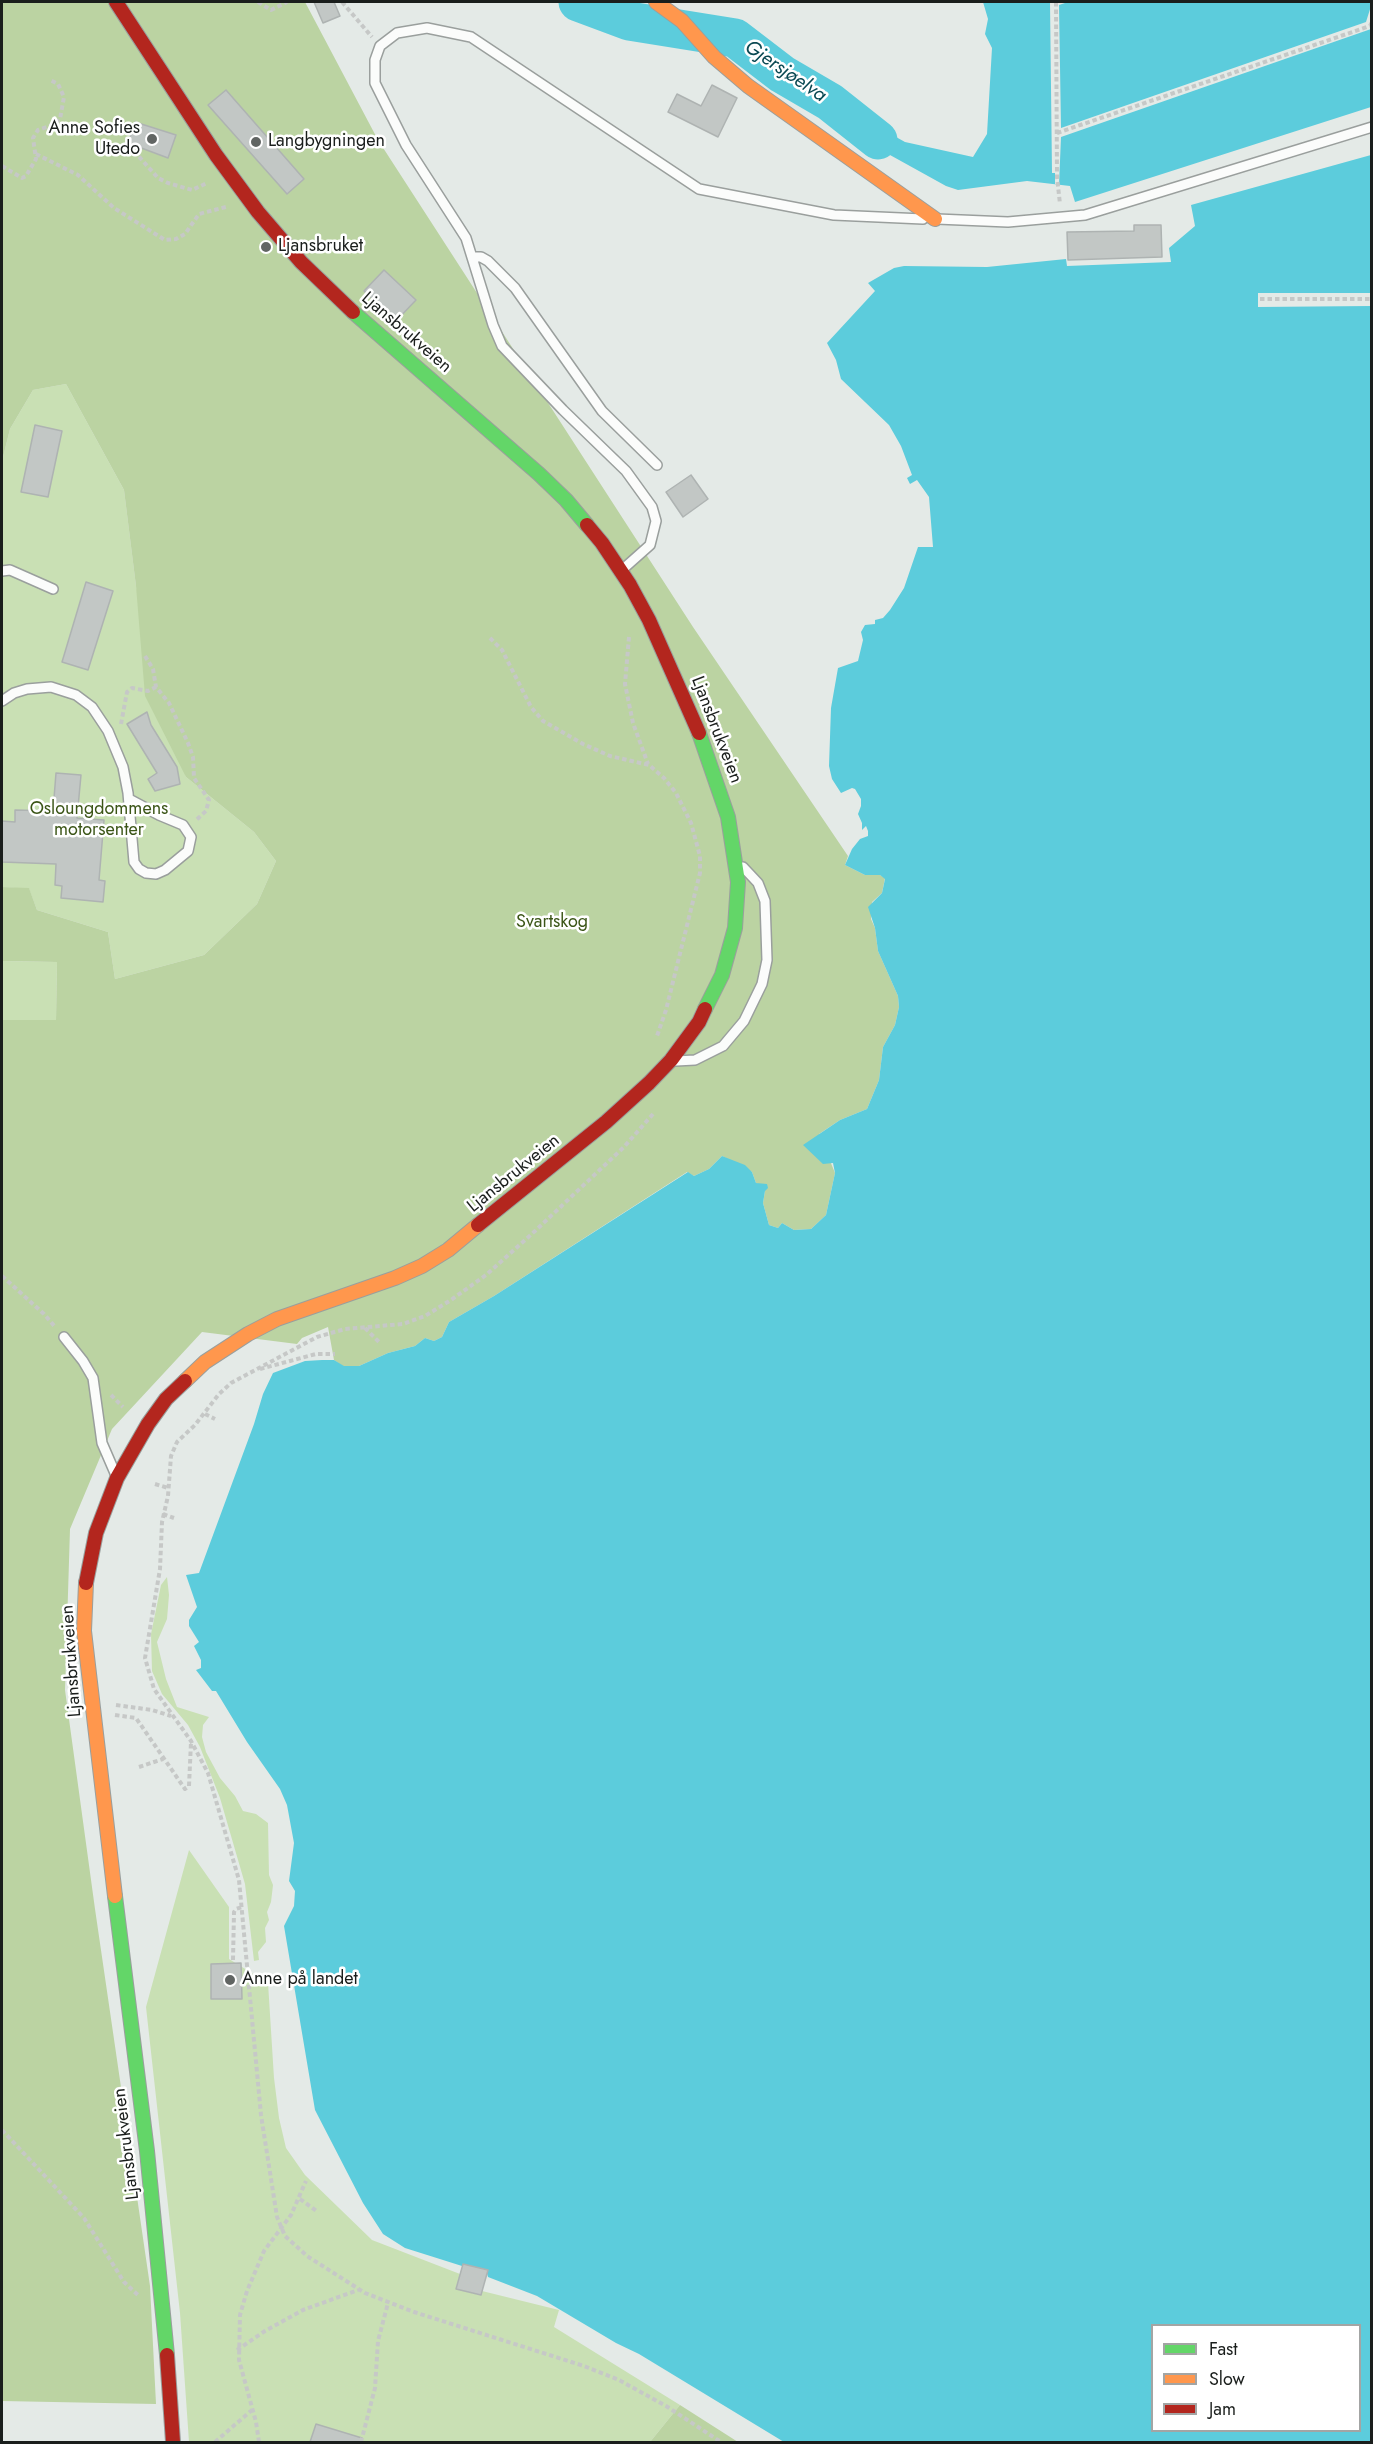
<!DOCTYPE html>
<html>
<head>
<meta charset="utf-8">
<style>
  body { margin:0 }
  #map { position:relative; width:1373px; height:2444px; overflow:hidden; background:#e4eae7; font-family:Jost,sans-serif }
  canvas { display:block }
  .frame { position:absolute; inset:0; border:3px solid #1a1e1c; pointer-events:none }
  .legend { position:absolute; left:1151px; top:2324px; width:210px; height:108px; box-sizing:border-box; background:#fff; border:2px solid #a3a5a4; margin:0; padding:8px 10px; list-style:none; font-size:18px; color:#1a1e1c }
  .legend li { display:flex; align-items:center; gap:12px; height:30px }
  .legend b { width:30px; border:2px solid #a3a5a4 }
</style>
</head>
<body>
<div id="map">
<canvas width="1373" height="2444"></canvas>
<div class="frame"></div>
<ul class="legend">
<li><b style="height:8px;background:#63d668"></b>Fast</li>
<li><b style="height:8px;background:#ff974d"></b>Slow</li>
<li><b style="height:8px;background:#b3261e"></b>Jam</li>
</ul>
</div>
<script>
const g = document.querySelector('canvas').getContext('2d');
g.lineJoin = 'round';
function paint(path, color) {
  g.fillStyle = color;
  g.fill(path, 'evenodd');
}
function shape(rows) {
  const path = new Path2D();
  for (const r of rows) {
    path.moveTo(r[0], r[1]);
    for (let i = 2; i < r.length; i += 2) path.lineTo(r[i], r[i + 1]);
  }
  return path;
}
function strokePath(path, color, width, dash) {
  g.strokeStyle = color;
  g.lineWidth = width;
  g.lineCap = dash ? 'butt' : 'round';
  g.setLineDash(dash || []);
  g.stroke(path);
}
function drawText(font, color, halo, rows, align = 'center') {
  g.font = font + ' Jost,sans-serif';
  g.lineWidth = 5;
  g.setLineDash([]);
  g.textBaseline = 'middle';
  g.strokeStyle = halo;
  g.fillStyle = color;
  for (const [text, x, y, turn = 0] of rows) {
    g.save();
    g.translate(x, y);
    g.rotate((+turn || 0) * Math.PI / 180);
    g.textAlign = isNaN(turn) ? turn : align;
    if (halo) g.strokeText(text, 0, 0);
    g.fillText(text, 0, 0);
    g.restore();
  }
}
paint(shape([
  [66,384,124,490,136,586,186,777,254,832,276,861,257,904,204,955,115,979,108,932,37,910,29,889,2,887,2,461,10,429,33,390],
  [2,961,57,962,56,1021,2,1020],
  [167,1577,169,1595,167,1619,157,1642,166,1679,177,1707,209,1717,203,1725,202,1737,206,1752,220,1778,235,1796,243,1811,256,1814,268,1823,269,1875,273,1885,271,1902,267,1912,269,1920,265,1928,266,1942,258,1952,259,1960,254,1961,245,1884,220,1798,200,1747,188,1725,162,1694,152,1671,151,1634,161,1585],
  [189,1850,229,1907,229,1959,268,1983,274,2078,279,2118,286,2148,305,2175,372,2240,460,2274,456,2289,480,2295,482,2291,559,2310,554,2327,680,2405,650,2442,189,2442,180,2313,146,2007]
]), '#c9e0b4');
paint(shape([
  [2,2,305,2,378,140,693,627,848,856,845,865,865,875,880,875,885,878,882,893,872,902,871,919,875,928,878,951,898,996,899,1007,895,1025,883,1047,879,1080,867,1109,840,1120,819,1134,835,1173,826,1215,811,1229,794,1230,782,1223,778,1228,769,1225,763,1203,765,1191,761,1185,756,1183,752,1172,722,1156,709,1169,694,1176,687,1172,494,1296,449,1322,442,1337,434,1341,425,1338,415,1346,388,1353,359,1366,344,1367,334,1360,328,1327,302,1338,297,1344,202,1332,112,1429,70,1529,65,1690,95,1909,150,2286,156,2404,2,2401,2,1020,56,1020,57,962,2,961,2,887,29,888,37,910,108,932,115,979,204,955,257,904,276,861,254,832,186,777,145,696,136,586,124,490,66,384,33,390,10,429,2,461],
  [680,2405,738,2442,650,2442]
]), '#bbd3a2');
paint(shape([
  [983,2,1371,2,1371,107,1075,202,1070,186,1027,181,958,190,946,186,890,155,876,144,878,140,887,132,905,142,973,157,987,134,992,48,985,34,988,19],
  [1371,155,1371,2442,784,2442,639,2354,616,2343,537,2296,488,2277,486,2270,465,2265,462,2266,405,2248,383,2234,363,2203,315,2110,284,1926,294,1906,295,1891,289,1881,294,1843,287,1805,280,1789,247,1742,216,1691,212,1691,196,1670,201,1668,201,1660,194,1646,199,1642,189,1626,189,1620,197,1607,186,1575,199,1573,254,1424,263,1394,273,1373,305,1361,322,1360,334,1360,344,1366,359,1366,388,1353,415,1346,425,1338,434,1341,442,1337,449,1322,494,1296,688,1172,694,1176,709,1169,722,1156,745,1165,752,1172,756,1183,767,1184,768,1188,765,1191,763,1203,769,1225,778,1228,782,1223,794,1230,811,1229,826,1215,835,1173,833,1163,823,1164,803,1145,840,1120,867,1109,879,1080,883,1047,895,1025,899,1007,898,996,878,951,875,928,868,907,882,893,885,879,880,875,865,875,845,865,852,849,860,839,868,836,868,831,866,826,862,830,862,823,858,814,861,806,861,799,855,789,852,788,841,793,832,779,829,766,831,708,838,668,858,661,863,640,861,632,865,625,875,624,875,620,883,618,890,610,904,588,918,547,933,547,929,497,917,480,910,484,907,478,912,475,901,446,889,425,841,379,836,360,827,343,875,291,868,283,894,268,904,266,987,267,1066,259,1067,266,1171,262,1169,248,1195,226,1191,205],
  [1152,2326,1360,2326,1360,2430,1152,2430]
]), '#5cccdc');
paint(shape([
  [1050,2,1068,2,1059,5,1061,128,1366,22,1371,6,1371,29,1061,137,1059,185,1055,184,1055,173,1052,173],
  [1258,293,1371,293,1371,306,1258,307]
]), '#e4eae7');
strokePath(shape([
  [578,2,629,21,735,38,782,74,830,102,878,140]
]), '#5cccdc', 39);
const building = shape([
  [314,2,334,2,340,16,323,23,314,2],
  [712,85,737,98,718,137,668,112,677,94,701,106,712,85],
  [226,90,304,179,287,194,208,105,226,90],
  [135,122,176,135,168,158,128,143,135,122],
  [1134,225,1161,225,1162,257,1068,260,1067,232,1134,231,1134,225],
  [384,270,416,300,396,321,364,291,384,270],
  [35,425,62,431,48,497,21,492,35,425],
  [691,475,708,499,683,517,666,492,691,475],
  [86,582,113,591,88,670,62,662,86,582],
  [147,712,151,725,177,767,180,784,155,791,148,779,157,773,127,724,147,712],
  [56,773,81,775,77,818,104,820,99,880,105,881,103,902,61,898,62,886,55,885,56,864,2,862,2,821,15,822,15,810,53,811,56,773],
  [241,1963,242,1999,211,1999,211,1964,241,1963],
  [463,2264,488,2270,481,2295,456,2289,463,2264],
  [316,2424,362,2438,362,2442,310,2442,316,2424]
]);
paint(building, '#c2c7c5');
strokePath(building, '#aeb3b2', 1.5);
const lane = shape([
  [937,219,1008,222,1085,215,1372,127],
  [473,257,481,257,488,261,515,288,602,411,657,465],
  [623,569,650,545,656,521,652,507,626,471,563,410,502,346,493,325,466,238,406,145,375,83,375,60,380,46,397,33,427,28,471,37,699,189,834,215,923,219],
  [2,571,10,570,53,589],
  [2,701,14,693,27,689,51,687,76,695,92,707,108,731,123,767,128,793,134,862,139,869,146,873,156,874,165,870,188,851,191,837,183,825,159,815,129,799],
  [676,1061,695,1060,723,1046,744,1021,762,984,767,960,765,901,758,883,743,867],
  [64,1337,83,1361,93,1378,102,1443,115,1473]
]);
const fast = shape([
  [353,312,539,474,566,500,587,525],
  [699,733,728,817,738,882,735,928,722,975,705,1009],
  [115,1896,147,2151,167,2355]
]);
const slow = shape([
  [656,2,682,21,714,57,748,86,935,219],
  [185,1381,205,1362,248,1334,277,1319,395,1278,422,1266,448,1250,478,1225],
  [86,1583,84,1631,115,1896]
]);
const jam = shape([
  [116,2,216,155,258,212,301,262,353,312],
  [587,525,602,543,630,585,649,620,699,733],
  [478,1225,606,1122,649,1083,671,1060,699,1022,705,1009],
  [86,1583,96,1533,117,1478,148,1424,166,1399,185,1381],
  [167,2355,173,2442]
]);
strokePath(lane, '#9a9f9d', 12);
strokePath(fast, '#9a9f9d', 16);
strokePath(slow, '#9a9f9d', 16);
strokePath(jam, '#9a9f9d', 16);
strokePath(shape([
  [258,2,271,10,287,2],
  [342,2,372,37],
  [1056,2,1057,177,1060,204],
  [1057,133,1370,26,1372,22],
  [134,151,158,178,168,183,192,190,207,183],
  [36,154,78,175,114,208,165,240,176,239,185,234,199,214,226,207],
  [2,166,22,178,26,176,36,159,33,138,38,130,53,125,60,119,64,97,58,84,50,80],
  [1260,299,1372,299],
  [629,637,625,684,633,723,648,764],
  [490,638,502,650,531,707,543,721,583,744,610,756,649,765,664,778,676,793,691,823,700,856,700,873,666,1010,657,1036],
  [145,656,153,669,156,687,169,703,188,743,193,757,194,778,209,800,206,811,195,821],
  [121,724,127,692,132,688,148,691,156,687],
  [653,1114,624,1147,535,1231,486,1275,451,1300,425,1316,403,1324,345,1329,317,1337,231,1383,219,1394,195,1425,177,1442,171,1456,168,1496,162,1522,160,1569,145,1658,154,1689,191,1741,208,1773,239,1880,261,2115,277,2217,285,2236,307,2256,365,2293,414,2312,584,2366,619,2380,666,2406,721,2442],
  [2,1276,44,1314,56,1328],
  [365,1328,379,1342],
  [260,1369,316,1354,335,1354],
  [111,1395,123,1407],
  [205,1414,215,1419],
  [155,1484,168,1488],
  [163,1514,174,1518],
  [116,1705,152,1710,171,1716],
  [115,1715,136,1718,185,1789,189,1786,191,1742],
  [139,1767,163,1759],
  [233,1960,234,1912,236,1909,242,1907],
  [2,2130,84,2218,124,2282,139,2296],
  [300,2199,318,2212],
  [237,2350,265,2331,303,2310,358,2290],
  [215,2442,252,2410],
  [259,2442,256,2422,239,2360,240,2315,247,2291,264,2251,291,2215,306,2181],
  [361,2442,375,2388,378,2341,388,2303]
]), '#c6c8c7', 4, [4.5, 3]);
strokePath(lane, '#fbfcfb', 9);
strokePath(fast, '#63d668', 14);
strokePath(slow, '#ff974d', 14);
strokePath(jam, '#b3261e', 14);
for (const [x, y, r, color] of [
  [152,139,6,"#616563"],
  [256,142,6,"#616563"],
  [266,247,6,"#616563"],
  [230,1980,6,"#616563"]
]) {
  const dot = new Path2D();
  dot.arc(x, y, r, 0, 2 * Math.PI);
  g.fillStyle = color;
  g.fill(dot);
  strokePath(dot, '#fff', 2);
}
drawText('18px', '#1a1e1c', '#fff', [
  ["Anne Sofies",140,129,"right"],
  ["Utedo",140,150,"right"],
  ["Langbygningen",268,142],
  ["Ljansbruket",278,247],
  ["Anne på landet",242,1980]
], 'left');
drawText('18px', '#1a1e1c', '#fff', [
  ["Ljansbrukveien",406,333,41],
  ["Ljansbrukveien",716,730,69],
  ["Ljansbrukveien",514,1174,-39],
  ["Ljansbrukveien",72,1661,-94],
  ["Ljansbrukveien",127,2144,-97]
]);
drawText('18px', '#3b5517', '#fff', [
  ["Osloungdommens",99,810],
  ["motorsenter",99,831],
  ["Svartskog",552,923]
]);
drawText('italic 20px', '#094953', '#fff', [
  ["Gjersjøelva",785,72,34]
]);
</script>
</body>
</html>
